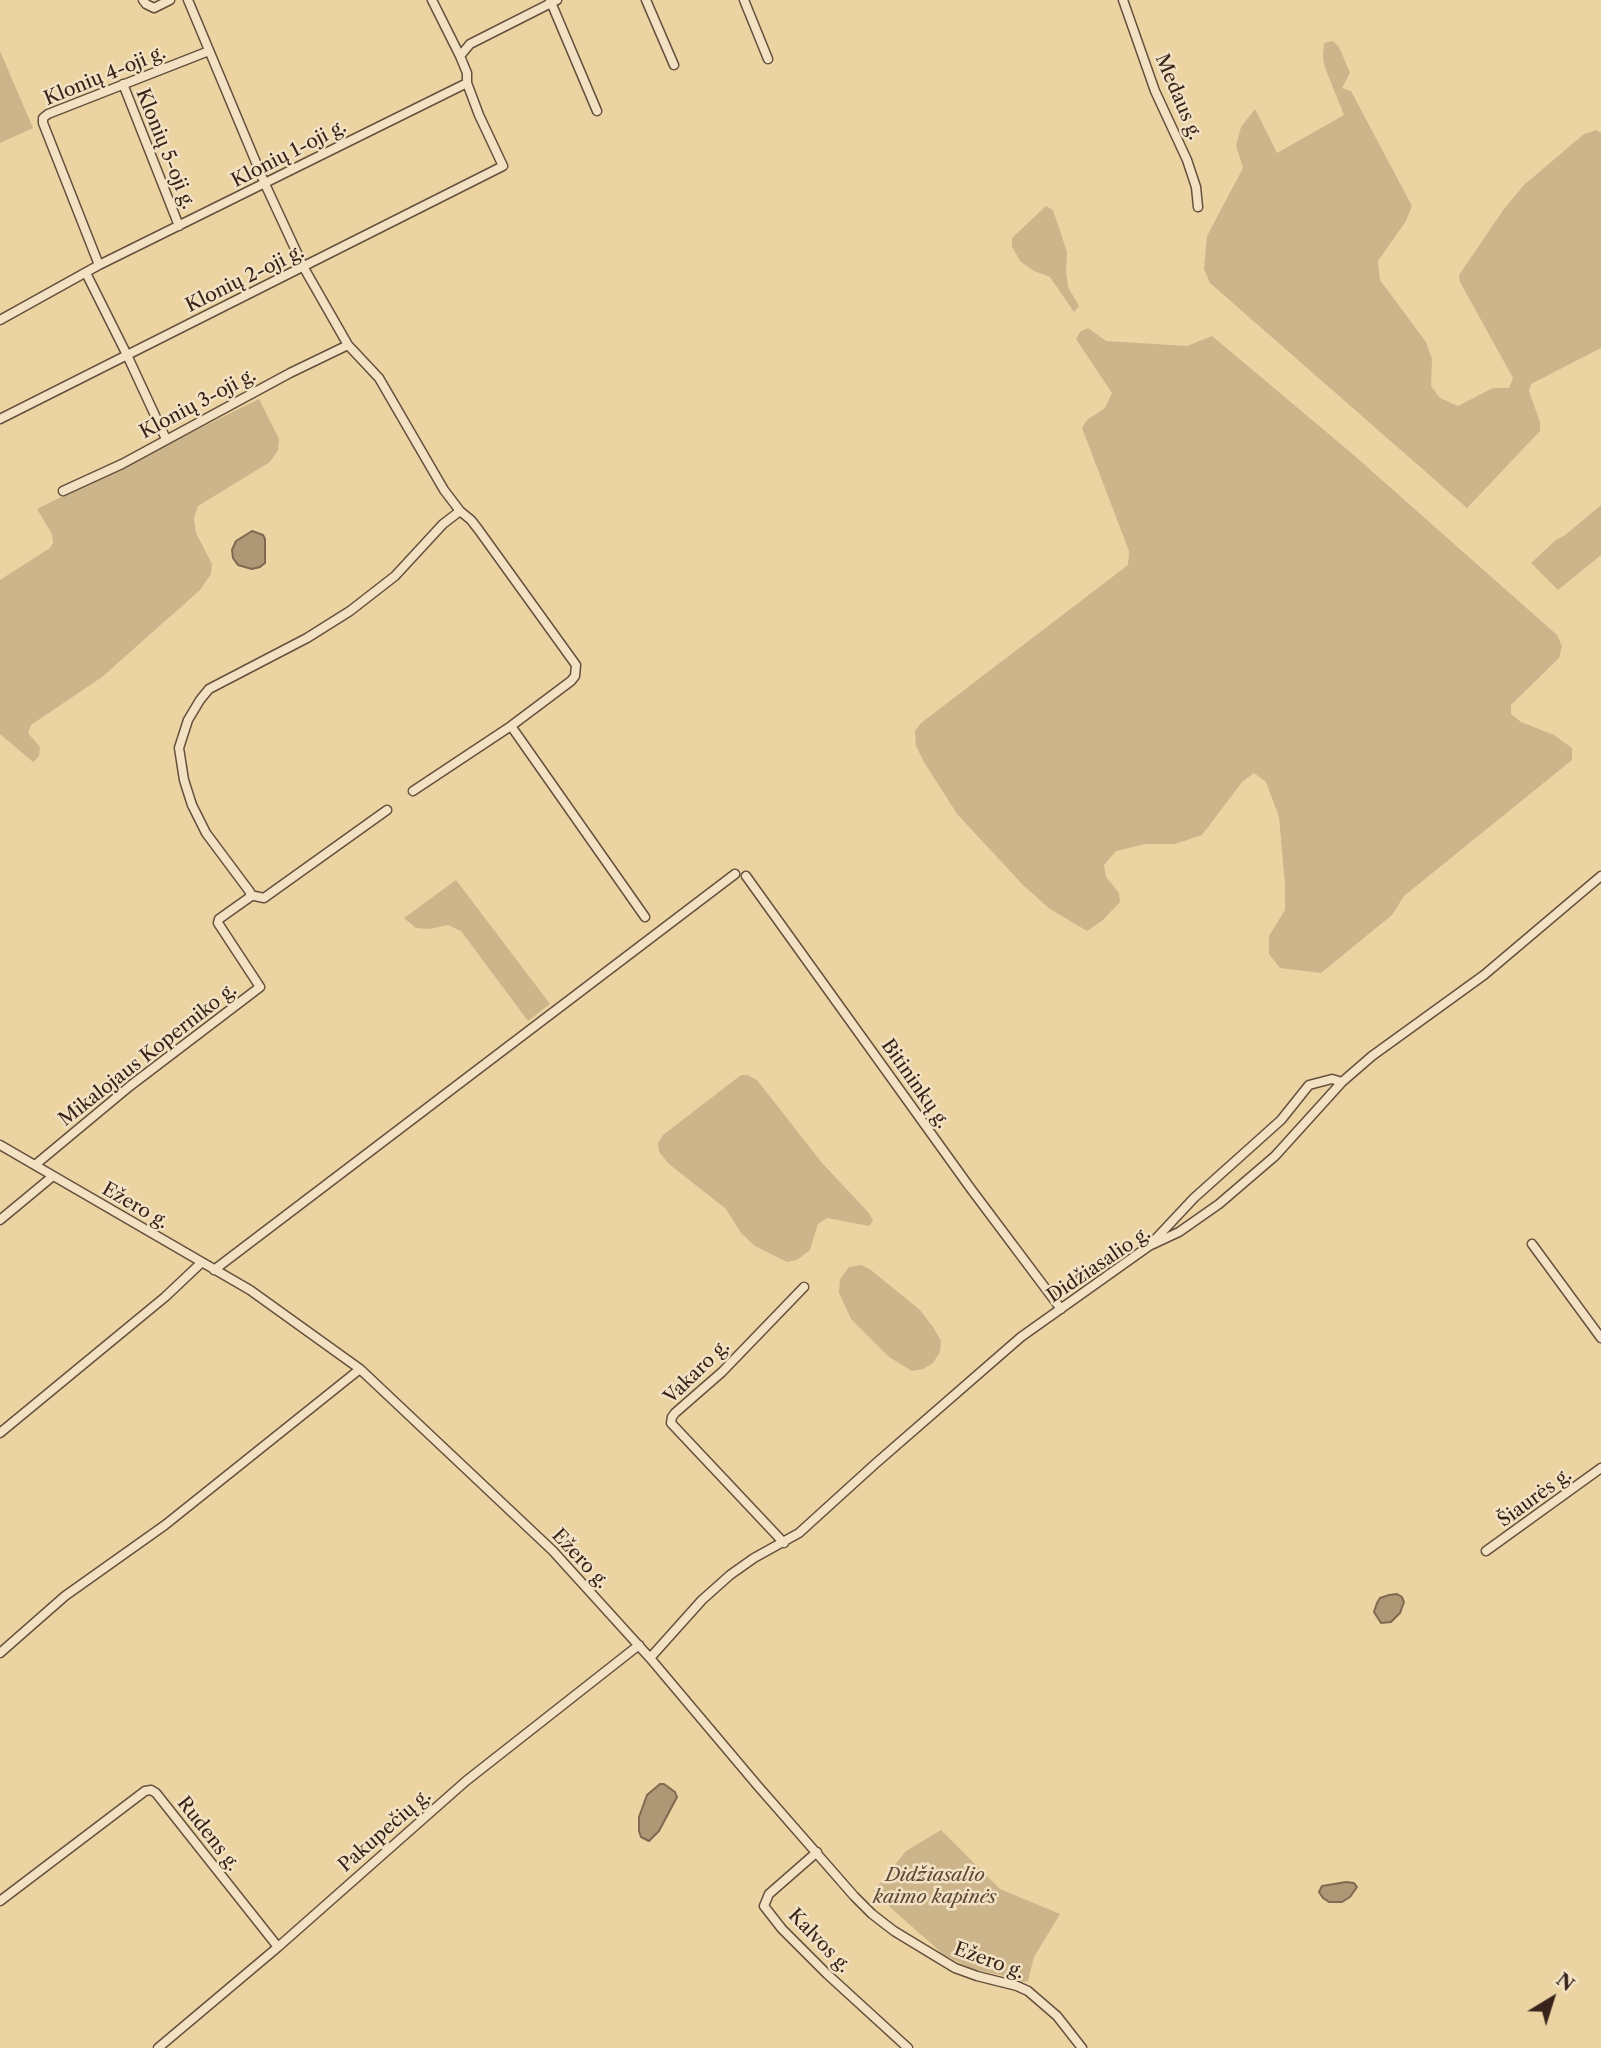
<!DOCTYPE html>
<html>
<head>
<meta charset="utf-8">
<style>
  body { margin:0 }
  #map { position:relative; width:1601px; height:2048px; overflow:hidden; background:#ebd3a2; font-family:"Libre Caslon Text",serif }
  canvas { display:block }
  .north { position:absolute; left:1517px; top:1964px; width:70px; height:70px; -webkit-text-stroke:5px #f2e2c3; paint-order:stroke; rotate:38deg; font-size:19px; font-weight:700; line-height:28px; text-align:center; color:#38231b }
  .north::after { content:''; display:block; margin:auto; width:24px; height:32px; background:#38231b; clip-path:polygon(50% 0,100% 100%,50% 72%,0 100%) }
</style>
</head>
<body>
<div id="map">
<canvas width="1601" height="2048"></canvas>
<div class="north">N</div>
</div>
<script>
const g = document.querySelector('canvas').getContext('2d');
g.lineJoin = 'round';
function paint(path, color) {
  g.fillStyle = color;
  g.fill(path, 'evenodd');
}
function shape(rows) {
  const path = new Path2D();
  for (const r of rows) {
    path.moveTo(r[0], r[1]);
    for (let i = 2; i < r.length; i += 2) path.lineTo(r[i], r[i + 1]);
  }
  return path;
}
function strokePath(path, color, width, dash) {
  g.strokeStyle = color;
  g.lineWidth = width;
  g.lineCap = dash ? 'butt' : 'round';
  g.setLineDash(dash || []);
  g.stroke(path);
}
function drawText(font, color, halo, rows, align = 'center') {
  g.font = font + ' "Libre Caslon Text",serif';
  g.lineWidth = 5;
  g.setLineDash([]);
  g.textBaseline = 'middle';
  g.strokeStyle = halo;
  g.fillStyle = color;
  for (const [text, x, y, turn = 0] of rows) {
    g.save();
    g.translate(x, y);
    g.rotate((+turn || 0) * Math.PI / 180);
    g.textAlign = isNaN(turn) ? turn : align;
    if (halo) g.strokeText(text, 0, 0);
    g.fillText(text, 0, 0);
    g.restore();
  }
}
paint(shape([
  [1333,41,1339,47,1350,73,1342,88,1351,91,1412,206,1406,221,1378,261,1380,280,1426,342,1432,359,1431,386,1440,398,1458,406,1493,388,1509,388,1513,378,1460,282,1459,275,1504,209,1524,185,1584,134,1596,130,1601,133,1601,348,1531,384,1529,391,1540,422,1540,431,1467,508,1210,283,1204,269,1207,236,1243,168,1236,146,1241,127,1255,109,1277,153,1344,115,1324,65,1323,56,1324,43],
  [0,51,33,128,0,143],
  [1046,206,1053,210,1067,252,1066,270,1068,287,1079,306,1074,312,1050,277,1034,271,1021,262,1012,247,1012,238],
  [1088,328,1106,341,1187,346,1212,336,1349,451,1557,635,1562,646,1559,658,1511,705,1511,714,1521,722,1554,735,1572,748,1572,760,1404,896,1392,915,1321,973,1280,968,1269,954,1269,936,1285,910,1285,885,1279,817,1266,782,1254,773,1242,782,1202,835,1175,844,1146,844,1116,851,1104,865,1106,877,1119,893,1120,902,1103,920,1087,931,1050,909,1023,885,957,814,924,762,916,746,915,731,921,723,1128,565,1129,551,1082,428,1087,420,1105,408,1112,393,1076,339,1080,332],
  [259,399,279,439,278,450,270,462,198,506,194,518,196,533,212,564,211,574,200,590,102,677,31,725,28,733,40,747,39,756,33,762,0,734,0,580,50,548,53,543,52,534,37,509],
  [1601,505,1601,555,1558,590,1531,563,1557,539,1564,536],
  [456,880,550,1004,528,1021,461,931,448,925,429,929,416,928,404,918],
  [741,1075,747,1075,757,1080,822,1163,869,1213,873,1221,869,1226,827,1218,818,1224,810,1250,797,1260,787,1262,755,1246,741,1233,726,1209,669,1164,659,1152,658,1143,663,1135],
  [861,1265,871,1270,920,1310,933,1327,941,1341,940,1352,933,1363,923,1369,912,1371,889,1357,851,1319,839,1293,840,1279,849,1267],
  [941,1830,1000,1889,1060,1914,1034,1957,1028,1981,1019,1982,1005,1976,972,1969,944,1955,873,1892,906,1851]
]), '#cdb58b');
const water = shape([
  [252,531,263,535,265,539,265,563,260,567,252,569,238,565,233,558,232,550,236,541,252,531],
  [1397,1594,1402,1597,1404,1602,1400,1613,1391,1622,1381,1623,1374,1612,1377,1603,1380,1598,1389,1595,1397,1594],
  [660,1784,664,1784,675,1792,677,1797,659,1831,649,1841,641,1837,639,1831,639,1817,647,1795,660,1784],
  [1346,1882,1354,1883,1357,1887,1350,1897,1342,1902,1329,1902,1323,1898,1319,1892,1322,1886,1346,1882]
]);
paint(water, '#ae9774');
strokePath(water, '#7f6950', 2);
const street = shape([
  [143,0,146,4,154,8,170,0],
  [188,0,265,184,304,268,348,345,379,378,444,490,460,511,471,520,478,529,576,665,575,676,571,681,511,726,413,791],
  [432,0,460,56],
  [550,0,597,111],
  [646,0,674,65],
  [744,0,768,59],
  [1123,0,1155,91,1187,160,1196,187,1198,207],
  [123,84,179,226],
  [99,265,43,123,43,118,48,114,209,51],
  [86,273,127,355,166,439],
  [0,320,99,265,467,83,467,73,460,56,470,44,557,0],
  [0,419,503,166,479,115,467,83],
  [63,491,122,464,290,373,348,345],
  [511,726,645,917],
  [746,876,971,1189,1061,1309],
  [250,895,264,898,387,810],
  [0,1145,250,1290,360,1369,553,1551,650,1658,757,1785,854,1896,872,1914,894,1931,955,1968,977,1976,1017,1986,1028,1991,1057,2016,1082,2048],
  [35,1165,130,1086,260,987,218,923,219,919,250,897,250,892,206,833,192,805,184,780,179,748,188,720,200,700,209,689,307,638,350,611,395,576,443,524,460,511],
  [0,1220,53,1176],
  [1532,1244,1601,1338],
  [1149,1246,1194,1198,1281,1120,1309,1085,1332,1079,1342,1082],
  [214,1270,735,874],
  [0,1433,165,1297,201,1263],
  [784,1543,671,1423,672,1417,675,1413,722,1372,804,1287],
  [1486,1551,1601,1468],
  [0,1653,65,1596,165,1525,360,1369],
  [650,1658,702,1600,730,1575,754,1558,799,1533,875,1464,1021,1337,1149,1246,1179,1232,1219,1204,1275,1156,1342,1082,1372,1056,1484,975,1601,876],
  [817,1852,769,1894,764,1906,782,1929,827,1974,908,2048],
  [0,1901,145,1791,151,1790,156,1793,278,1947],
  [158,2048,278,1947,466,1781,639,1645]
]);
strokePath(street, '#654f3d', 11);
strokePath(street, '#f2e2c3', 8);
drawText('19px', '#38231b', '#f2e2c3', [
  ["Klonių 4-oji g.",105,76,-22],
  ["Medaus g.",1178,97,67],
  ["Klonių 5-oji g.",165,149,68],
  ["Klonių 1-oji g.",289,154,-27],
  ["Klonių 2-oji g.",245,279,-26],
  ["Klonių 3-oji g.",198,404,-28],
  ["Mikalojaus Koperniko g.",148,1055,-38],
  ["Bitininkų g.",915,1084,55],
  ["Ežero g.",135,1206,30],
  ["Didžiasalio g.",1099,1265,-34],
  ["Vakaro g.",697,1372,-44],
  ["Šiaurės g.",1535,1498,-36],
  ["Ežero g.",580,1559,47],
  ["Pakupečių g.",385,1831,-41],
  ["Rudens g.",208,1834,52],
  ["Kalvos g.",819,1941,46],
  ["Ežero g.",989,1961,20]
]);
drawText('italic 19px', '#5d4837', '#f2e2c3', [
  ["Didžiasalio",935,1876],
  ["kaimo kapinės",935,1898]
]);
</script>
</body>
</html>
